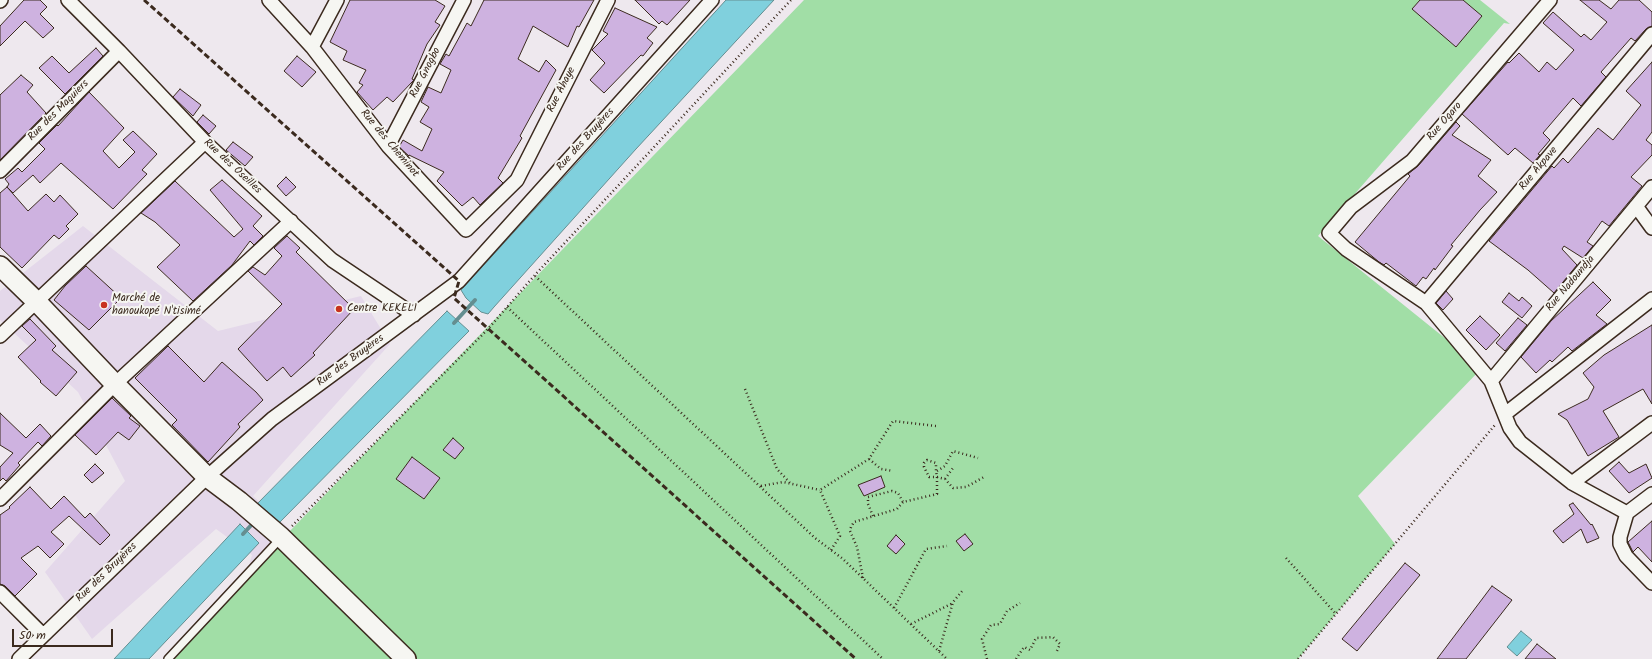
<!DOCTYPE html>
<html>
<head>
<meta charset="utf-8">
<style>
  body { margin:0 }
  #map { position:relative; width:1652px; height:659px; overflow:hidden; background:#eee8ee; font-family:Kalam,sans-serif }
  canvas { display:block }
  .scale { position:absolute; left:12px; top:629px; width:101px; height:18px; box-sizing:border-box; border:2px solid #3b2a1e; border-top:0; padding-left:5px; font-size:12px; line-height:14px; white-space:nowrap; color:#3b2a1e; -webkit-text-stroke:3px #f6f6f2; paint-order:stroke }
</style>
</head>
<body>
<div id="map">
<canvas width="1652" height="659"></canvas>
<div class="scale">50 m</div>
</div>
<script>
const g = document.querySelector('canvas').getContext('2d');
g.lineJoin = 'round';
function paint(path, color) {
  g.fillStyle = color;
  g.fill(path, 'evenodd');
}
function shape(rows) {
  const path = new Path2D();
  for (const r of rows) {
    path.moveTo(r[0], r[1]);
    for (let i = 2; i < r.length; i += 2) path.lineTo(r[i], r[i + 1]);
  }
  return path;
}
function strokePath(path, color, width, dash) {
  g.strokeStyle = color;
  g.lineWidth = width;
  g.lineCap = dash ? 'butt' : 'round';
  g.setLineDash(dash || []);
  g.stroke(path);
}
function drawText(font, color, halo, rows, align = 'center') {
  g.font = font + ' Kalam,sans-serif';
  g.lineWidth = 4;
  g.setLineDash([]);
  g.textBaseline = 'middle';
  g.strokeStyle = halo;
  g.fillStyle = color;
  for (const [text, x, y, turn = 0] of rows) {
    g.save();
    g.translate(x, y);
    g.rotate((+turn || 0) * Math.PI / 180);
    g.textAlign = isNaN(turn) ? turn : align;
    if (halo) g.strokeText(text, 0, 0);
    g.fillText(text, 0, 0);
    g.restore();
  }
}
paint(shape([
  [83,226,218,331,361,296,390,344,253,496,433,659,243,587,252,555,216,529,92,639,45,572,125,481,78,392,0,320,0,291]
]), '#e4d8ea');
paint(shape([
  [804,0,1480,0,1510,24,1504,23,1318,236,1482,368,1358,496,1395,544,1298,659,166,659]
]), '#a1dea6');
const water = shape([
  [726,0,774,0,636,149,494,307,488,314,481,312,466,298,461,290,726,0],
  [447,311,469,331,276,526,256,505,447,311],
  [240,524,259,543,149,659,114,659,240,524],
  [1521,631,1532,640,1517,656,1507,647,1521,631]
]);
paint(water, '#80d0dd');
strokePath(water, '#648e91', 1);
strokePath(shape([
  [454,323,475,300],
  [243,534,255,521]
]), '#648e91', 4);
const building = shape([
  [24,0,40,0,47,7,40,14,54,28,43,38,25,21,0,46,0,26,24,0],
  [350,0,435,0,445,6,435,22,440,25,427,44,412,79,414,80,412,82,393,102,387,97,373,110,357,92,363,85,359,83,366,70,343,60,347,51,330,42,350,0],
  [484,0,594,0,579,27,577,26,568,47,533,26,518,59,539,72,546,60,556,70,520,136,522,138,498,178,503,183,480,205,473,197,462,206,437,181,444,172,409,155,409,156,399,147,403,140,422,151,432,129,420,122,429,107,421,102,428,87,441,93,451,70,440,64,446,54,449,56,467,23,471,26,484,0],
  [635,0,690,0,667,25,662,21,659,24,635,0],
  [1420,0,1463,0,1482,16,1456,47,1412,9,1420,0],
  [1580,0,1599,0,1611,9,1619,0,1639,0,1652,12,1652,26,1646,29,1635,41,1631,38,1601,72,1606,77,1581,106,1573,98,1543,133,1550,140,1538,154,1540,155,1533,163,1515,148,1508,155,1462,114,1508,62,1509,63,1519,53,1539,72,1547,62,1556,70,1574,50,1543,23,1553,12,1581,37,1584,34,1591,40,1607,22,1580,0],
  [615,8,657,27,647,38,653,43,643,56,641,55,604,93,590,80,605,63,592,50,608,34,603,31,615,8],
  [96,48,103,56,65,94,39,68,52,56,69,73,96,48],
  [297,56,316,72,302,87,284,71,297,56],
  [1652,62,1652,132,1646,140,1652,145,1652,155,1631,177,1642,186,1609,226,1602,221,1587,242,1593,246,1583,258,1564,246,1562,249,1577,265,1554,293,1528,270,1489,241,1552,166,1554,168,1563,158,1568,163,1598,128,1613,140,1641,105,1626,91,1652,62],
  [21,75,33,85,27,92,46,113,0,160,0,95,21,75],
  [180,89,201,105,193,116,173,97,180,89],
  [89,92,124,128,103,151,119,168,135,152,123,140,133,131,157,154,142,170,147,174,113,209,61,163,40,183,33,175,13,193,7,187,9,184,5,179,18,168,22,172,45,149,39,143,57,125,58,126,89,92],
  [203,115,216,126,209,134,197,122,203,115],
  [1456,122,1460,126,1452,135,1491,160,1478,176,1497,192,1480,210,1451,245,1453,246,1435,270,1434,268,1426,279,1423,277,1416,286,1386,263,1384,265,1379,262,1355,242,1410,176,1408,174,1418,166,1456,122],
  [233,142,253,157,245,166,226,150,233,142],
  [286,177,296,187,286,196,277,186,286,177],
  [222,180,262,216,253,226,263,236,254,245,250,241,232,265,193,301,157,267,180,245,155,222,141,213,175,181,234,237,243,229,210,190,222,180],
  [7,187,28,211,46,194,54,202,60,195,78,214,66,226,69,229,59,239,54,235,22,268,0,247,0,193,7,187],
  [287,236,300,248,296,252,354,309,313,353,315,355,291,377,283,367,267,381,238,349,282,304,248,271,253,267,265,275,282,256,274,248,287,236],
  [86,266,121,298,89,330,54,300,65,286,86,266],
  [1593,282,1611,300,1596,315,1607,324,1572,351,1568,347,1552,362,1550,360,1536,373,1521,357,1551,321,1593,282],
  [1446,291,1453,299,1443,310,1436,303,1446,291],
  [1509,293,1519,301,1522,297,1532,306,1522,318,1502,302,1509,293],
  [1480,316,1500,335,1486,350,1466,330,1480,316],
  [1518,318,1527,325,1505,351,1496,343,1518,318],
  [30,319,56,346,52,350,77,372,56,396,40,382,41,381,18,357,36,340,22,326,30,319],
  [1652,325,1652,404,1643,389,1603,411,1619,437,1588,456,1567,420,1558,414,1588,399,1594,387,1583,373,1604,355,1652,325],
  [168,346,204,382,222,362,256,392,263,400,238,424,240,427,208,462,172,425,177,420,135,378,168,346],
  [112,398,131,416,129,418,140,426,129,440,118,432,96,455,75,435,112,398],
  [0,413,26,438,40,424,51,436,42,446,38,442,18,463,20,465,6,481,3,478,0,481,0,467,13,453,0,445,0,413],
  [453,438,464,448,455,459,443,450,453,438],
  [412,457,440,478,424,499,396,479,412,457],
  [1619,462,1629,473,1646,464,1652,478,1629,493,1609,471,1619,462],
  [95,464,104,473,92,483,84,475,95,464],
  [881,476,885,487,864,496,858,485,881,476],
  [30,487,51,509,64,496,85,518,90,513,110,535,100,545,69,516,51,532,64,544,50,558,38,546,21,558,37,574,15,596,5,586,0,584,0,515,10,508,9,507,30,487],
  [1573,503,1591,525,1592,524,1599,538,1587,543,1581,529,1563,543,1553,531,1574,514,1569,505,1573,503],
  [1652,521,1652,562,1638,547,1633,552,1628,542,1652,521],
  [965,534,973,544,964,551,956,541,965,534],
  [896,535,905,544,896,554,887,546,896,535],
  [1405,563,1420,575,1357,651,1342,639,1405,563],
  [1492,586,1512,600,1466,659,1437,659,1492,586],
  [1537,644,1556,659,1525,659,1537,644]
]);
paint(building, '#ceb2e0');
strokePath(building, '#3b2a1e', 1);
const lane = shape([
  [168,659,281,538]
]);
const street = shape([
  [68,0,119,51,205,142,332,260,414,315],
  [269,0,312,47,388,146,466,230,517,180,608,0],
  [1550,0,1412,161,1351,207,1329,233,1346,249,1426,303,1491,381,1510,428,1520,442,1572,483,1627,513],
  [0,1,1,0],
  [312,47,337,0],
  [388,146,464,0],
  [0,171,119,51],
  [1636,206,1652,228],
  [1426,303,1652,34],
  [0,336,205,142],
  [1491,381,1652,187],
  [1505,414,1652,299],
  [1572,483,1652,423],
  [0,499,115,384,291,221],
  [1627,513,1620,537,1620,544,1626,556,1652,583],
  [1627,513,1652,494],
  [0,592,43,635],
  [19,659,207,477,272,419,459,281,712,0]
]);
const secondary = shape([
  [0,266,37,302,115,384,207,477,239,501,281,537,406,659]
]);
strokePath(lane, '#3b2a1e', 10);
strokePath(street, '#3b2a1e', 16);
strokePath(secondary, '#3b2a1e', 22);
strokePath(shape([
  [535,276,815,538,843,559,947,659],
  [507,307,883,659],
  [745,389,777,469,791,484],
  [869,459,881,469,893,471],
  [937,471,945,466,953,451,978,458],
  [945,479,953,468],
  [761,486,783,482,820,490],
  [873,516,868,504,868,497,892,491,898,493,903,502],
  [292,526,488,329,534,276,791,0],
  [831,550,840,536,820,490,869,459,893,421,936,426],
  [1286,558,1336,614],
  [863,578,857,547,850,531,851,527,854,522,897,509,903,502,937,494,937,477,936,471,936,463,927,460,924,463,924,467,929,477,937,477,945,479,953,488,966,487,984,477],
  [894,608,926,549,947,546],
  [911,624,953,603],
  [939,651,953,602,963,590],
  [987,659,982,639,991,625,1000,624,1007,611,1020,603],
  [1016,659,1024,647,1030,650,1036,638,1053,637,1060,644,1056,653],
  [1298,659,1495,425]
]), '#3b2a1e', 2.5, [1, 3]);
strokePath(lane, '#f6f6f2', 7);
strokePath(street, '#f6f6f2', 13);
strokePath(secondary, '#f6f6f2', 19);
strokePath(shape([
  [144,0,459,281,454,298,856,659]
]), '#3b2a1e', 3, [6, 3]);
for (const [x, y, r, color] of [
  [104,305,4,"#c8321e"],
  [339,309,4,"#c8321e"]
]) {
  const dot = new Path2D();
  dot.arc(x, y, r, 0, 2 * Math.PI);
  g.fillStyle = color;
  g.fill(dot);
  strokePath(dot, '#f6f6f2', 1.5);
}
drawText('11px', '#3b2a1e', '#f6f6f2', [
  ["Rue Gnogbo",426,73,-63],
  ["Rue Ahaye",562,90,-63],
  ["Rue des Maguiers",59,111,-45],
  ["Rue Ogaro",1445,122,-49],
  ["Rue des Bruyères",586,140,-48],
  ["Rue des Cheminot",389,144,50],
  ["Rue des Oseilles",232,167,43],
  ["Rue Akpave",1539,169,-50],
  ["Rue Nadoundja",1571,284,-50],
  ["Rue des Bruyères",351,361,-36],
  ["Rue des Bruyères",107,573,-44]
]);
drawText('11px', '#3b2a1e', '#f6f6f2', [
  ["Marché de",112,299],
  ["hanoukopé N'tisimé",112,312],
  ["Centre KEKELI",347,309]
], 'left');
</script>
</body>
</html>
